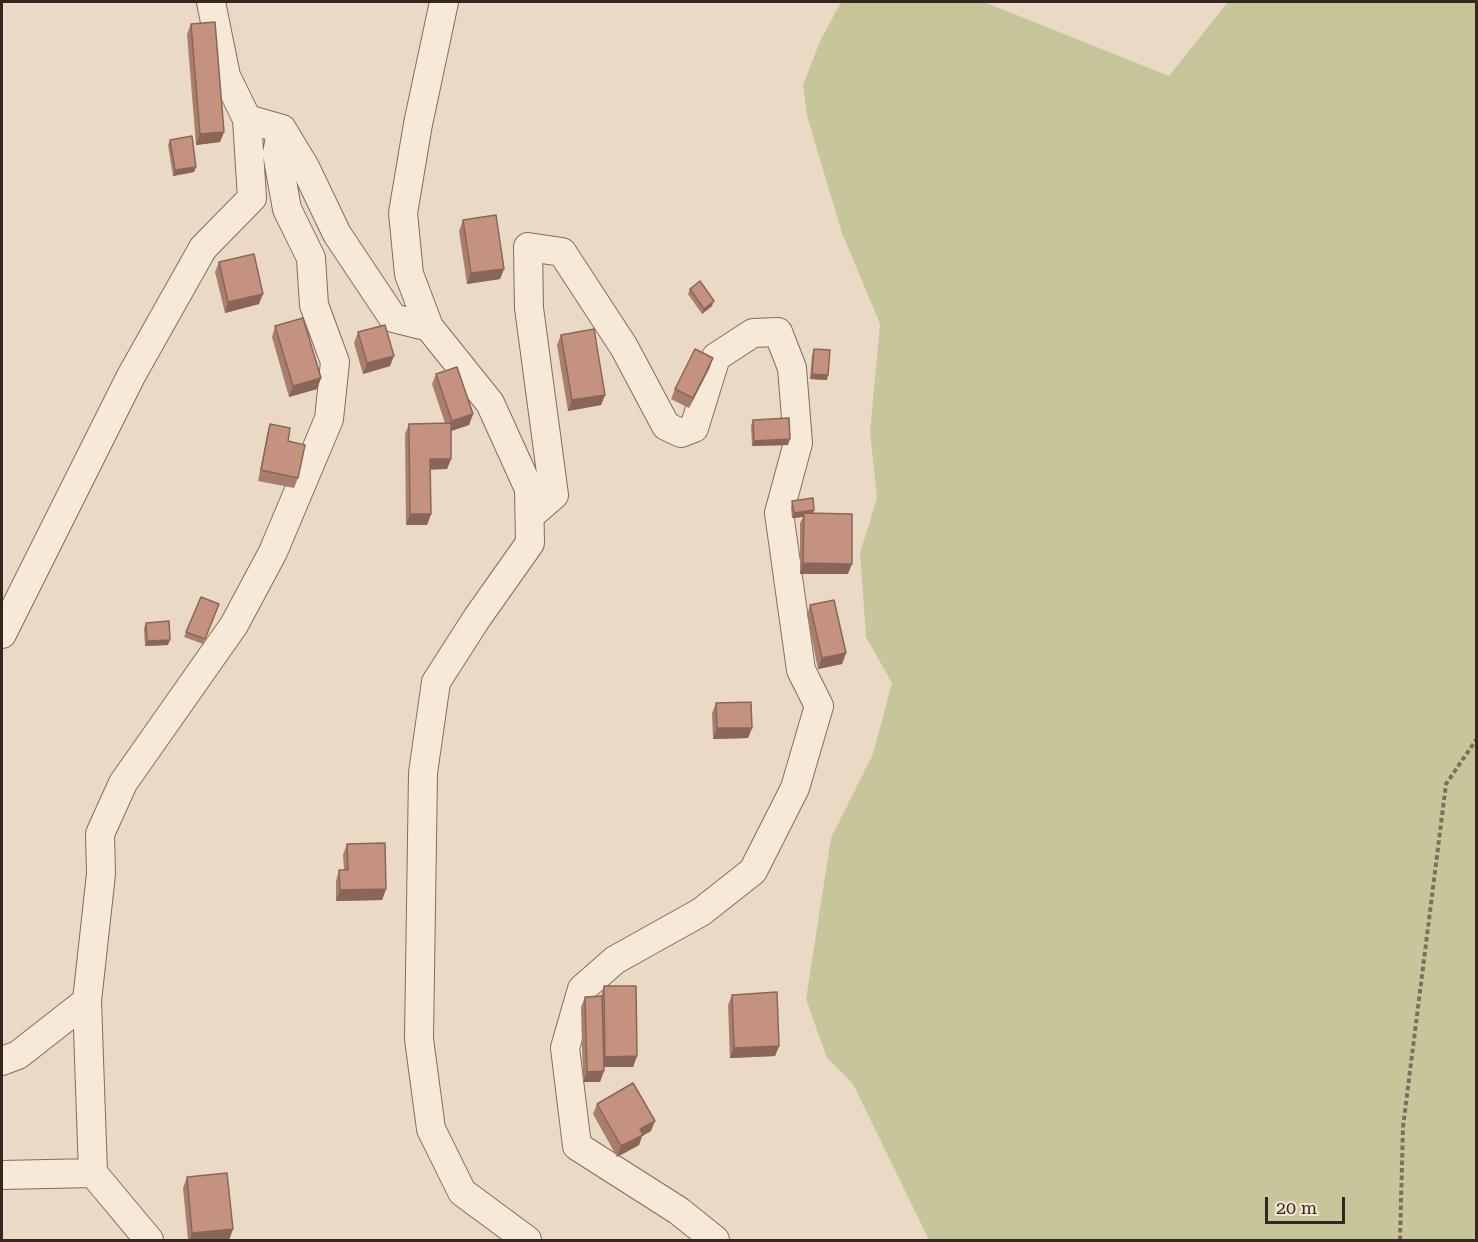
<!DOCTYPE html>
<html>
<head>
<meta charset="utf-8">
<style>
  body { margin:0 }
  #map { position:relative; width:1478px; height:1242px; overflow:hidden; background:#eadac5; font-family:"Roboto Serif",serif }
  canvas { display:block }
  .frame { position:absolute; inset:0; border:3px solid #35271f; pointer-events:none }
  .scale { position:absolute; left:1265px; top:1197px; width:80px; height:27px; box-sizing:border-box; border:3px solid #35271f; border-top:0; padding-left:8px; font-size:18px; line-height:21px; white-space:nowrap; color:#35271f; -webkit-text-stroke:4px #f2e5d4; paint-order:stroke }
</style>
</head>
<body>
<div id="map">
<canvas width="1478" height="1242"></canvas>
<div class="frame"></div>
<div class="scale">20 m</div>
</div>
<script>
const g = document.querySelector('canvas').getContext('2d');
g.lineJoin = 'round';
function paint(path, color) {
  g.fillStyle = color;
  g.fill(path, 'evenodd');
}
function shape(rows) {
  const path = new Path2D();
  for (const r of rows) {
    path.moveTo(r[0], r[1]);
    for (let i = 2; i < r.length; i += 2) path.lineTo(r[i], r[i + 1]);
  }
  return path;
}
function strokePath(path, color, width, dash) {
  g.strokeStyle = color;
  g.lineWidth = width;
  g.lineCap = dash ? 'butt' : 'round';
  g.setLineDash(dash || []);
  g.stroke(path);
}
paint(shape([
  [841,2,984,2,1169,76,1228,2,1476,2,1476,1240,929,1240,853,1084,827,1058,806,999,831,838,873,754,892,683,866,637,860,553,877,498,870,432,880,324,842,233,807,116,803,85,820,41]
]), '#c7c69a');
const minor = shape([
  [211,2,226,76,247,119,282,129,305,167,337,234,393,318,429,327,490,403,529,489,530,543,477,618,436,682,423,773,419,1039,431,1129,462,1192,527,1240],
  [429,327,409,274,403,213,418,124,444,2],
  [531,515,554,495,529,308,528,247,562,252,624,347,666,426,681,433,694,428,716,357,753,333,778,332,792,368,798,443,779,513,801,670,819,706,795,788,753,871,701,912,615,960,582,989,565,1048,577,1146,679,1211,715,1240],
  [2,634,131,376,203,248,252,198,247,119],
  [2,1061,18,1055,87,1001],
  [93,1173,87,1001,101,874,100,834,123,783,234,625,273,552,329,419,335,362,314,305,311,258,287,209,277,153,282,129],
  [2,1175,93,1173,149,1240]
]);
strokePath(minor, '#836c5d', 30);
strokePath(shape([
  [1400,1240,1403,1127,1446,784,1476,740]
]), '#836c5d', 4, [4.5, 3]);
strokePath(minor, '#f6e9d8', 28);
paint(shape([
  [191,24,224,132,220,142,196,145,187,34],
  [170,140,196,167,194,172,173,176,168,145],
  [463,220,504,269,500,279,467,284,459,231],
  [219,262,259,304,225,313,215,272],
  [690,289,712,306,702,314,688,294],
  [275,326,321,378,317,389,289,397,272,337],
  [358,332,390,366,363,374,354,343],
  [561,335,605,395,601,405,568,411,557,345],
  [814,349,827,380,810,379,812,355],
  [713,358,709,369,689,408,671,399,675,389],
  [436,374,473,414,469,425,451,431,451,459,447,469,430,469,431,514,427,525,406,525,405,434,409,424,445,423,432,384],
  [753,420,788,445,752,446,751,425],
  [270,424,288,441,298,478,294,488,258,481,267,435],
  [792,501,813,513,848,574,800,574,800,523,803,517,792,518,791,507],
  [201,597,219,604,203,644,184,637],
  [810,605,846,653,842,664,818,669,807,615],
  [146,623,168,645,145,646,144,628],
  [716,703,752,728,748,738,713,739,712,713],
  [347,844,386,889,382,900,336,901,336,881,339,870,344,870,343,855],
  [604,986,637,1056,633,1067,604,1067,604,1071,600,1082,583,1082,581,1007,585,997,601,996],
  [732,995,779,1046,775,1056,730,1058,728,1005],
  [597,1104,651,1131,642,1136,639,1145,617,1157,593,1114],
  [187,1177,233,1229,229,1240,188,1240,183,1188]
]), '#a97e6d');
paint(shape([
  [224,132,220,142,196,145,200,134],
  [196,167,194,172,173,176,175,170],
  [504,269,500,279,467,284,471,273],
  [263,294,259,304,225,313,228,302],
  [714,301,712,306,702,314,704,309],
  [394,356,390,366,363,374,367,363],
  [713,358,709,369,689,408,693,398],
  [812,374,828,375,827,380,810,379],
  [321,378,317,389,289,397,293,386],
  [605,395,601,405,568,411,572,400],
  [473,414,469,425,448,432,452,421],
  [790,439,788,445,752,446,754,441],
  [430,459,451,459,447,469,426,470],
  [814,510,813,515,804,513,803,517,792,518,794,513],
  [410,514,431,514,427,525,406,525],
  [803,563,852,564,848,574,800,574],
  [170,640,168,645,145,646,147,641],
  [846,653,842,664,818,669,822,658],
  [717,728,752,728,748,738,713,739],
  [386,889,382,900,336,901,340,890],
  [779,1046,775,1056,730,1058,734,1048],
  [637,1056,633,1067,602,1067,605,1057],
  [604,1071,600,1082,583,1082,587,1072],
  [655,1121,651,1131,642,1136,639,1145,617,1157,621,1146,640,1129],
  [233,1229,229,1240,190,1240,192,1233]
]), '#8a6659');
const building = shape([
  [215,22,224,132,200,134,191,24,215,22],
  [192,136,196,167,175,170,170,140,192,136],
  [496,215,504,269,471,273,463,220,496,215],
  [254,254,263,294,228,302,219,262,254,254],
  [700,281,714,301,704,309,690,289,700,281],
  [303,318,321,378,293,386,275,326,303,318],
  [385,325,394,356,367,363,358,332,385,325],
  [594,329,605,395,572,400,561,335,594,329],
  [695,349,713,358,693,398,675,389,695,349],
  [814,349,830,350,828,375,812,374,814,349],
  [457,367,473,414,452,421,436,374,457,367],
  [789,418,790,439,754,441,753,420,789,418],
  [451,423,451,459,430,459,431,514,410,514,409,424,451,423],
  [270,424,290,428,288,441,305,445,298,478,261,470,270,424],
  [813,498,814,510,794,513,792,501,813,498],
  [804,513,852,514,852,564,803,563,804,513],
  [201,597,219,604,205,639,186,632,201,597],
  [834,600,846,653,822,658,810,605,834,600],
  [169,621,170,640,147,641,146,623,169,621],
  [751,702,752,728,717,728,716,703,751,702],
  [385,843,386,889,340,890,339,870,348,870,347,844,385,843],
  [604,986,636,986,637,1056,605,1057,604,986],
  [777,992,779,1046,734,1048,732,995,777,992],
  [602,996,604,1071,587,1072,585,997,602,996],
  [633,1083,655,1121,640,1129,643,1135,621,1146,597,1104,633,1083],
  [227,1173,233,1229,192,1233,187,1177,227,1173]
]);
paint(building, '#c5927f');
strokePath(building, '#8a6659', 1.5);
</script>
</body>
</html>
